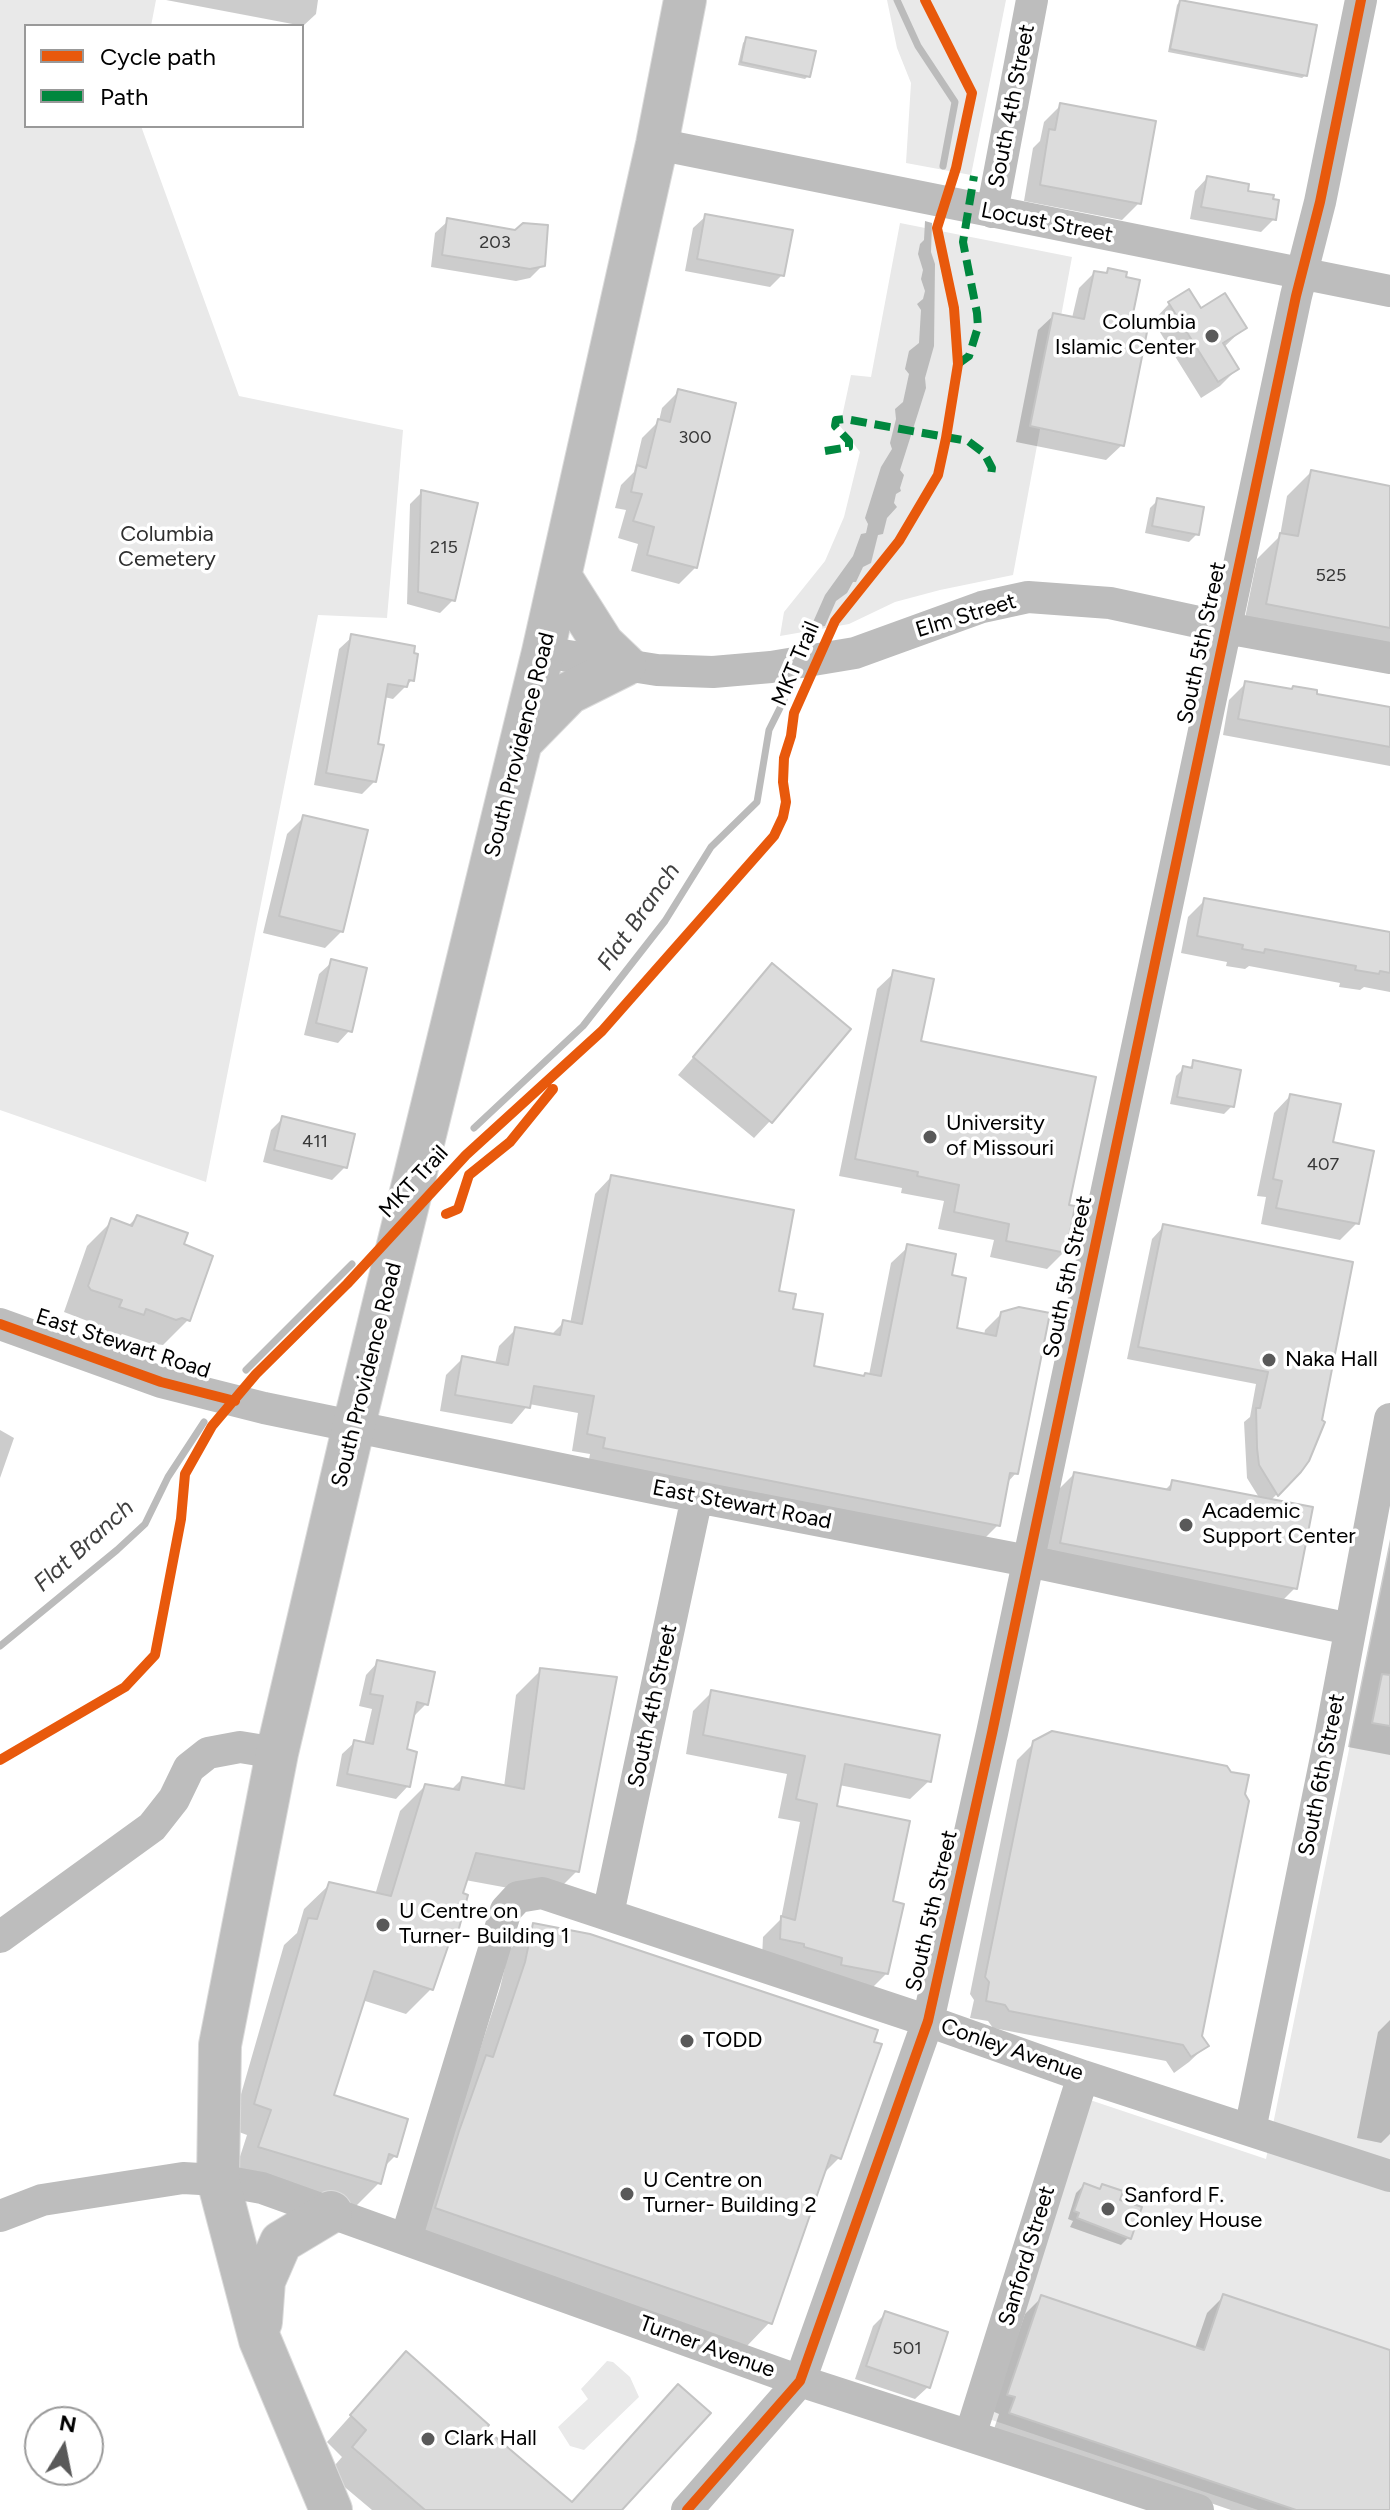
<!DOCTYPE html>
<html>
<head>
<meta charset="utf-8">
<style>
  body { margin:0 }
  #map { position:relative; width:1390px; height:2510px; overflow:hidden; background:#fff; font-family:Figtree,sans-serif }
  canvas { display:block }
  .legend { position:absolute; left:24px; top:24px; width:280px; height:104px; box-sizing:border-box; background:#fff; border:2px solid #999; margin:0; padding:10px 14px; list-style:none; font-size:24px; color:#000 }
  .legend li { display:flex; align-items:center; gap:16px; height:40px }
  .legend b { width:40px; border:2px solid #999 }
  .north { position:absolute; left:24px; top:2406px; width:80px; height:80px; box-sizing:border-box; background:#fff; border:2px solid #999; border-radius:50%; rotate:10deg; font-size:22px; font-weight:700; line-height:32px; text-align:center; color:#000 }
  .north::after { content:''; display:block; margin:auto; width:28px; height:36px; background:#595959; clip-path:polygon(50% 0,100% 100%,50% 72%,0 100%) }
</style>
</head>
<body>
<div id="map">
<canvas width="1390" height="2510"></canvas>
<ul class="legend">
<li><b style="height:10px;background:#e8590c"></b>Cycle path</li>
<li><b style="height:10px;background:#00873e"></b>Path</li>
</ul>
<div class="north">N</div>
</div>
<script>
const g = document.querySelector('canvas').getContext('2d');
g.lineJoin = 'round';
function paint(path, color) {
  g.fillStyle = color;
  g.fill(path, 'evenodd');
}
function shape(rows) {
  const path = new Path2D();
  for (const r of rows) {
    path.moveTo(r[0], r[1]);
    for (let i = 2; i < r.length; i += 2) path.lineTo(r[i], r[i + 1]);
  }
  return path;
}
function strokePath(path, color, width, dash) {
  g.strokeStyle = color;
  g.lineWidth = width;
  g.lineCap = dash ? 'butt' : 'round';
  g.setLineDash(dash || []);
  g.stroke(path);
}
function drawText(font, color, halo, rows, align = 'center') {
  g.font = font + ' Figtree,sans-serif';
  g.lineWidth = 7;
  g.setLineDash([]);
  g.textBaseline = 'middle';
  g.strokeStyle = halo;
  g.fillStyle = color;
  for (const [text, x, y, turn = 0] of rows) {
    g.save();
    g.translate(x, y);
    g.rotate((+turn || 0) * Math.PI / 180);
    g.textAlign = isNaN(turn) ? turn : align;
    if (halo) g.strokeText(text, 0, 0);
    g.fillText(text, 0, 0);
    g.restore();
  }
}
paint(shape([
  [0,0,156,0,151,26,26,26,26,126,141,126,239,396,403,430,387,618,318,615,206,1182,0,1110],
  [887,0,1006,0,971,175,906,163,911,83,897,48],
  [900,223,1072,257,1013,575,940,590,895,602,849,624,780,636,784,612,825,561,844,517,860,452,840,426,851,375,871,377],
  [1390,1547,1390,2510,1258,2510,986,2418,1090,2100,1266,2159],
  [607,2361,613,2362,630,2377,639,2397,584,2450,570,2446,558,2427,588,2399,581,2389]
]), '#e9e9e9');
paint(shape([
  [925,221,932,223,931,252,935,264,934,346,925,378,926,388,900,470,904,475,900,488,901,491,896,494,894,503,897,507,887,518,883,534,878,535,871,563,863,567,856,582,853,582,847,593,836,601,825,626,810,629,825,595,853,556,861,534,866,533,868,524,865,518,881,467,892,449,890,443,896,419,895,409,903,402,909,374,905,369,909,351,919,343,921,310,917,304,923,299,925,291,921,279,923,270,918,254,920,244,924,240]
]), '#bbb');
paint(shape([
  [166,0,318,0,316,14,303,26],
  [1180,1,1306,75,1302,78,1168,52,1177,5],
  [746,39,808,76,805,79,738,65,743,43],
  [1061,105,1139,203,1122,220,1024,201,1033,148,1040,141,1044,122],
  [1207,178,1245,192,1274,219,1261,232,1190,219,1195,191],
  [706,216,782,275,770,287,685,271,693,228],
  [448,221,515,232,543,265,530,278,516,281,431,267,435,233],
  [1108,270,1128,330,1122,445,1106,460,1016,442,1038,330,1054,315,1072,318,1079,288,1094,273,1103,275],
  [1169,304,1200,311,1244,328,1223,348,1237,369,1220,386,1201,398,1153,321],
  [679,391,696,567,679,584,631,571,638,544,618,538,626,510,615,508,621,485,634,472,642,438,659,421,662,408],
  [1311,472,1390,487,1390,656,1243,628,1257,559,1280,536,1287,496],
  [422,492,453,600,440,613,407,604,410,504],
  [1158,500,1197,534,1189,542,1145,533,1150,508],
  [352,637,412,680,393,699,384,697,376,745,375,781,362,794,314,785,339,649],
  [1246,683,1390,709,1390,766,1223,735,1229,700],
  [304,817,342,931,325,948,263,933,287,834],
  [1205,900,1390,934,1390,992,1364,987,1360,990,1339,987,1340,983,1249,966,1245,969,1226,966,1227,962,1181,953,1188,917],
  [332,962,350,1030,338,1043,304,1035,319,974],
  [772,966,770,1121,754,1138,678,1075],
  [894,973,919,1043,1067,1207,1064,1252,1047,1269,990,1257,994,1240,938,1229,944,1201,901,1193,902,1188,839,1176,877,989],
  [1194,1063,1232,1106,1224,1114,1170,1104,1176,1076,1184,1068,1188,1069],
  [1290,1096,1331,1144,1357,1223,1340,1240,1261,1224,1266,1197,1257,1196,1274,1113],
  [283,1118,345,1167,332,1180,263,1162,271,1130],
  [611,1177,776,1292,791,1311,811,1367,863,1378,869,1375,891,1263,908,1247,949,1277,954,1329,984,1335,985,1330,1002,1313,1016,1473,1007,1483,998,1525,981,1542,588,1465,590,1454,572,1451,578,1413,529,1404,512,1424,440,1411,446,1375,463,1358,495,1364,499,1346,516,1329,550,1336,563,1323,570,1324,595,1194],
  [137,1217,181,1245,188,1320,163,1345,149,1343,122,1334,117,1339,96,1332,98,1325,64,1312,87,1246,112,1221,128,1226],
  [1164,1226,1350,1264,1300,1471,1270,1501,1295,1588,1278,1605,1044,1560,1057,1491,1074,1474,1164,1491,1173,1482,1260,1499,1247,1478,1244,1422,1250,1417,1256,1384,1127,1359,1152,1239],
  [0,1430,14,1438,0,1478],
  [1390,1539,1390,1755,1348,1747],
  [378,1662,426,1704,414,1716,404,1751,408,1786,396,1799,336,1786,342,1754,355,1742,364,1744,372,1709,359,1706,366,1675],
  [541,1670,577,1871,552,1896,465,1880,457,1931,449,1938,431,1989,406,2014,362,2000,332,2097,405,2121,395,2156,383,2168,379,2183,354,2208,235,2172,247,2135,231,2129,284,1945,297,1933,304,1909,330,1884,375,1895,400,1811,425,1786,450,1791,462,1779,504,1787,516,1695],
  [712,1692,929,1781,910,1799,839,1785,834,1807,891,1903,887,1973,868,1992,762,1958,763,1937,781,1919,800,1822,778,1818,787,1774,686,1754,693,1711],
  [1034,1743,1206,2046,1189,2062,1174,2073,1166,2061,993,2028,988,2021,970,2018,974,2000,970,1994,1017,1760],
  [534,1926,840,2157,822,2175,770,2322,746,2347,412,2233,473,2071,500,1988,509,1950],
  [1390,2020,1390,2134,1381,2143,1357,2138,1378,2032],
  [1084,2185,1098,2190,1103,2186,1118,2201,1129,2237,1121,2245,1070,2227,1073,2221,1068,2219,1076,2193],
  [1224,2296,1390,2352,1390,2510,1231,2510,994,2429,999,2414,992,2411,1025,2314,1042,2297,1195,2348,1207,2313],
  [885,2314,928,2387,915,2399,855,2379,873,2326],
  [406,2354,484,2429,570,2504,654,2412,620,2510,372,2510,328,2473,342,2457,327,2442]
]), '#0003');
strokePath(shape([
  [897,0,918,46,955,102,943,166],
  [474,1128,583,1026,665,921,711,847,757,802,769,730,784,700],
  [246,1370,352,1264],
  [0,1646,117,1550,145,1524,168,1477,204,1422]
]), '#bbb', 7);
const building = shape([
  [1180,0,1317,25,1307,76,1170,49,1180,0],
  [746,37,816,51,810,77,741,62,746,37],
  [1060,103,1156,121,1141,204,1040,185,1049,129,1055,130,1060,103],
  [1207,176,1249,184,1248,191,1274,195,1273,199,1279,200,1276,220,1201,207,1207,176],
  [705,214,793,230,784,276,697,259,705,214],
  [447,218,515,230,523,223,548,225,545,266,530,269,442,255,447,218],
  [1108,268,1127,272,1126,277,1140,280,1130,328,1147,332,1124,446,1030,426,1053,313,1084,319,1094,271,1107,273,1108,268],
  [1189,289,1201,308,1225,293,1247,328,1223,343,1239,369,1218,382,1168,302,1189,289],
  [678,389,736,403,697,568,647,555,654,527,633,521,642,494,631,492,637,465,646,468,658,419,670,422,678,389],
  [1311,470,1390,486,1390,628,1266,604,1280,533,1298,536,1311,470],
  [421,490,478,503,455,601,418,592,421,490],
  [1157,498,1204,507,1199,535,1152,526,1157,498],
  [351,634,415,646,414,653,418,654,414,681,409,680,407,687,388,684,378,744,384,745,376,782,326,773,351,634],
  [1245,681,1292,689,1293,686,1317,690,1317,694,1390,707,1390,747,1238,719,1245,681],
  [303,815,368,830,343,932,279,916,303,815],
  [1204,898,1390,932,1390,973,1380,971,1379,974,1355,970,1356,966,1265,949,1264,953,1242,949,1243,945,1197,936,1204,898],
  [331,959,367,968,352,1032,316,1023,331,959],
  [772,963,851,1029,772,1123,693,1057,772,963],
  [893,970,934,979,921,1041,1096,1077,1069,1205,1075,1206,1066,1253,1006,1241,1009,1224,954,1212,959,1185,917,1176,918,1172,855,1159,893,970],
  [1193,1060,1241,1070,1234,1107,1177,1097,1183,1066,1192,1068,1193,1060],
  [1290,1094,1341,1104,1333,1142,1374,1151,1359,1224,1276,1208,1282,1181,1273,1179,1290,1094],
  [282,1116,355,1134,347,1168,274,1150,282,1116],
  [611,1175,794,1210,779,1291,796,1294,793,1309,823,1314,814,1366,864,1376,865,1373,881,1376,907,1244,956,1254,952,1275,966,1278,957,1328,996,1336,1001,1312,1019,1307,1050,1313,1018,1474,1010,1473,1000,1526,603,1448,605,1438,587,1434,594,1396,534,1386,530,1408,455,1395,462,1356,508,1365,515,1327,560,1335,563,1320,582,1324,611,1175],
  [137,1215,188,1233,184,1244,213,1256,190,1321,182,1318,176,1320,146,1309,144,1315,119,1307,122,1300,91,1290,88,1286,111,1218,132,1226,137,1215],
  [1163,1224,1353,1262,1322,1420,1325,1422,1309,1461,1301,1472,1278,1496,1259,1465,1257,1448,1256,1408,1260,1408,1268,1372,1138,1347,1163,1224],
  [1074,1472,1170,1490,1172,1480,1313,1507,1297,1589,1060,1543,1074,1472],
  [377,1660,435,1672,428,1705,417,1702,407,1749,417,1752,410,1787,347,1774,354,1740,373,1744,383,1696,370,1694,377,1660],
  [540,1668,617,1677,579,1872,476,1853,463,1893,468,1895,458,1932,453,1932,433,1990,374,1971,334,2095,408,2119,397,2157,389,2154,381,2184,258,2147,271,2110,254,2104,308,1918,317,1919,329,1882,391,1896,425,1784,459,1790,462,1777,524,1789,540,1668],
  [1382,1674,1390,1675,1390,1726,1372,1723,1382,1674],
  [711,1690,940,1735,931,1782,845,1764,837,1806,910,1821,893,1901,904,1904,888,1974,841,1965,842,1958,804,1947,804,1944,780,1939,781,1916,795,1920,817,1804,796,1799,805,1756,703,1735,711,1690],
  [1052,1731,1227,1766,1231,1772,1249,1775,1245,1794,1249,1801,1202,2036,1209,2046,1191,2057,1183,2045,1009,2011,1005,2005,986,2001,989,1982,985,1977,1033,1741,1052,1731],
  [533,1923,590,1934,878,2030,874,2042,882,2044,841,2159,831,2155,772,2324,435,2208,459,2131,486,2055,493,2057,525,1962,533,1923],
  [1084,2183,1100,2189,1102,2184,1123,2191,1120,2200,1142,2207,1131,2239,1077,2218,1079,2213,1074,2211,1084,2183],
  [1223,2294,1390,2350,1390,2510,1296,2510,1009,2413,1015,2397,1007,2395,1041,2295,1204,2350,1223,2294],
  [885,2311,948,2332,930,2388,866,2366,885,2311],
  [406,2351,489,2425,486,2429,572,2502,678,2384,711,2413,622,2510,425,2510,352,2447,366,2430,350,2415,406,2351]
]);
paint(building, '#dcdcdc');
strokePath(building, '#c4c4c4', 2);
const major = shape([
  [522,741,569,693,625,665,603,644,560,576],
  [261,2322,264,2281,281,2242,331,2212],
  [331,2510,260,2340,218,2180,220,2045,277,1753,354,1425,543,652,657,144,685,0]
]);
strokePath(major, '#dbdbdb', 44);
strokePath(shape([
  [657,144,1390,291],
  [992,212,1032,0],
  [543,652,657,670,713,672,771,667,855,653,982,607,1028,597,1110,603,1226,628,1390,658],
  [0,1324,161,1382,264,1408,697,1497,1028,1561,1350,1629],
  [608,1914,697,1497],
  [0,1937,152,1827,174,1799,189,1768,208,1753,240,1747,277,1753],
  [1250,2130,1330,1738,1390,1419],
  [0,2216,42,2200,183,2178,218,2180,262,2188,800,2381,1198,2510],
  [406,2239,506,1910,518,1897,542,1893,928,2021,1083,2076,1390,2176],
  [970,2436,1083,2076],
  [687,2510,800,2381,928,2021,992,1733,1296,296,1320,202,1361,0]
]), '#bdbdbd', 32);
strokePath(major, '#bdbdbd', 42);
strokePath(shape([
  [958,364,969,356,978,327,977,313,963,242,974,176],
  [825,451,849,447,849,441,835,426,836,420,845,419,968,441,984,453,992,468,991,475]
]), '#00873e', 8, [16, 8]);
strokePath(shape([
  [446,1214,458,1209,469,1175,510,1142,553,1089],
  [0,1324,161,1382,235,1401],
  [0,1760,125,1687,155,1655,181,1519,185,1474,212,1426,256,1374,347,1284,466,1155,602,1031,774,836,783,817,786,802,783,782,784,758,791,736,794,713,835,621,899,541,938,475,946,438,958,364,954,308,937,228,956,168,972,93,925,0],
  [687,2510,800,2381,928,2021,992,1733,1296,296,1320,202,1361,0]
]), '#e8590c', 10);
for (const [x, y, r, color] of [
  [1212,336,8,"#595959"],
  [930,1137,8,"#595959"],
  [1269,1360,8,"#595959"],
  [1186,1525,8,"#595959"],
  [383,1925,8,"#595959"],
  [687,2041,8,"#595959"],
  [627,2194,8,"#595959"],
  [1108,2209,8,"#595959"],
  [428,2439,8,"#595959"]
]) {
  const dot = new Path2D();
  dot.arc(x, y, r, 0, 2 * Math.PI);
  g.fillStyle = color;
  g.fill(dot);
  strokePath(dot, '#fff', 3);
}
drawText('18px', '#373737', null, [
  ["203",495,243],
  ["300",695,438],
  ["215",444,548],
  ["525",1331,576],
  ["411",315,1142],
  ["407",1323,1165],
  ["501",907,2349]
]);
drawText('22px', '#000', '#fff', [
  ["South 4th Street",1012,106,-79],
  ["Locust Street",1047,223,11],
  ["Elm Street",966,616,-17],
  ["South 5th Street",1202,643,-78],
  ["MKT Trail",796,664,-67],
  ["South Providence Road",520,745,-76],
  ["MKT Trail",414,1182,-47],
  ["South 5th Street",1068,1277,-78],
  ["East Stewart Road",123,1344,18],
  ["South Providence Road",367,1375,-76],
  ["East Stewart Road",742,1505,11],
  ["South 4th Street",653,1706,-78],
  ["South 6th Street",1322,1775,-79],
  ["South 5th Street",932,1911,-77],
  ["Conley Avenue",1012,2050,19],
  ["Sanford Street",1027,2256,-73],
  ["Turner Avenue",707,2347,20]
]);
drawText('22px', '#000', '#fff', [
  ["Columbia",1196,323,"right"],
  ["Islamic Center",1196,348,"right"],
  ["University",946,1124],
  ["of Missouri",946,1149],
  ["Naka Hall",1285,1360],
  ["Academic",1202,1512],
  ["Support Center",1202,1537],
  ["U Centre on",399,1912],
  ["Turner- Building 1",399,1937],
  ["TODD",703,2041],
  ["U Centre on",643,2181],
  ["Turner- Building 2",643,2206],
  ["Sanford F.",1124,2196],
  ["Conley House",1124,2221],
  ["Clark Hall",444,2439]
], 'left');
drawText('22px', '#2e2e2e', '#fff', [
  ["Columbia",167,535],
  ["Cemetery",167,560]
]);
drawText('italic 24px', '#3f3f3f', '#fff', [
  ["Flat Branch",639,917,-55],
  ["Flat Branch",84,1546,-42]
]);
</script>
</body>
</html>
